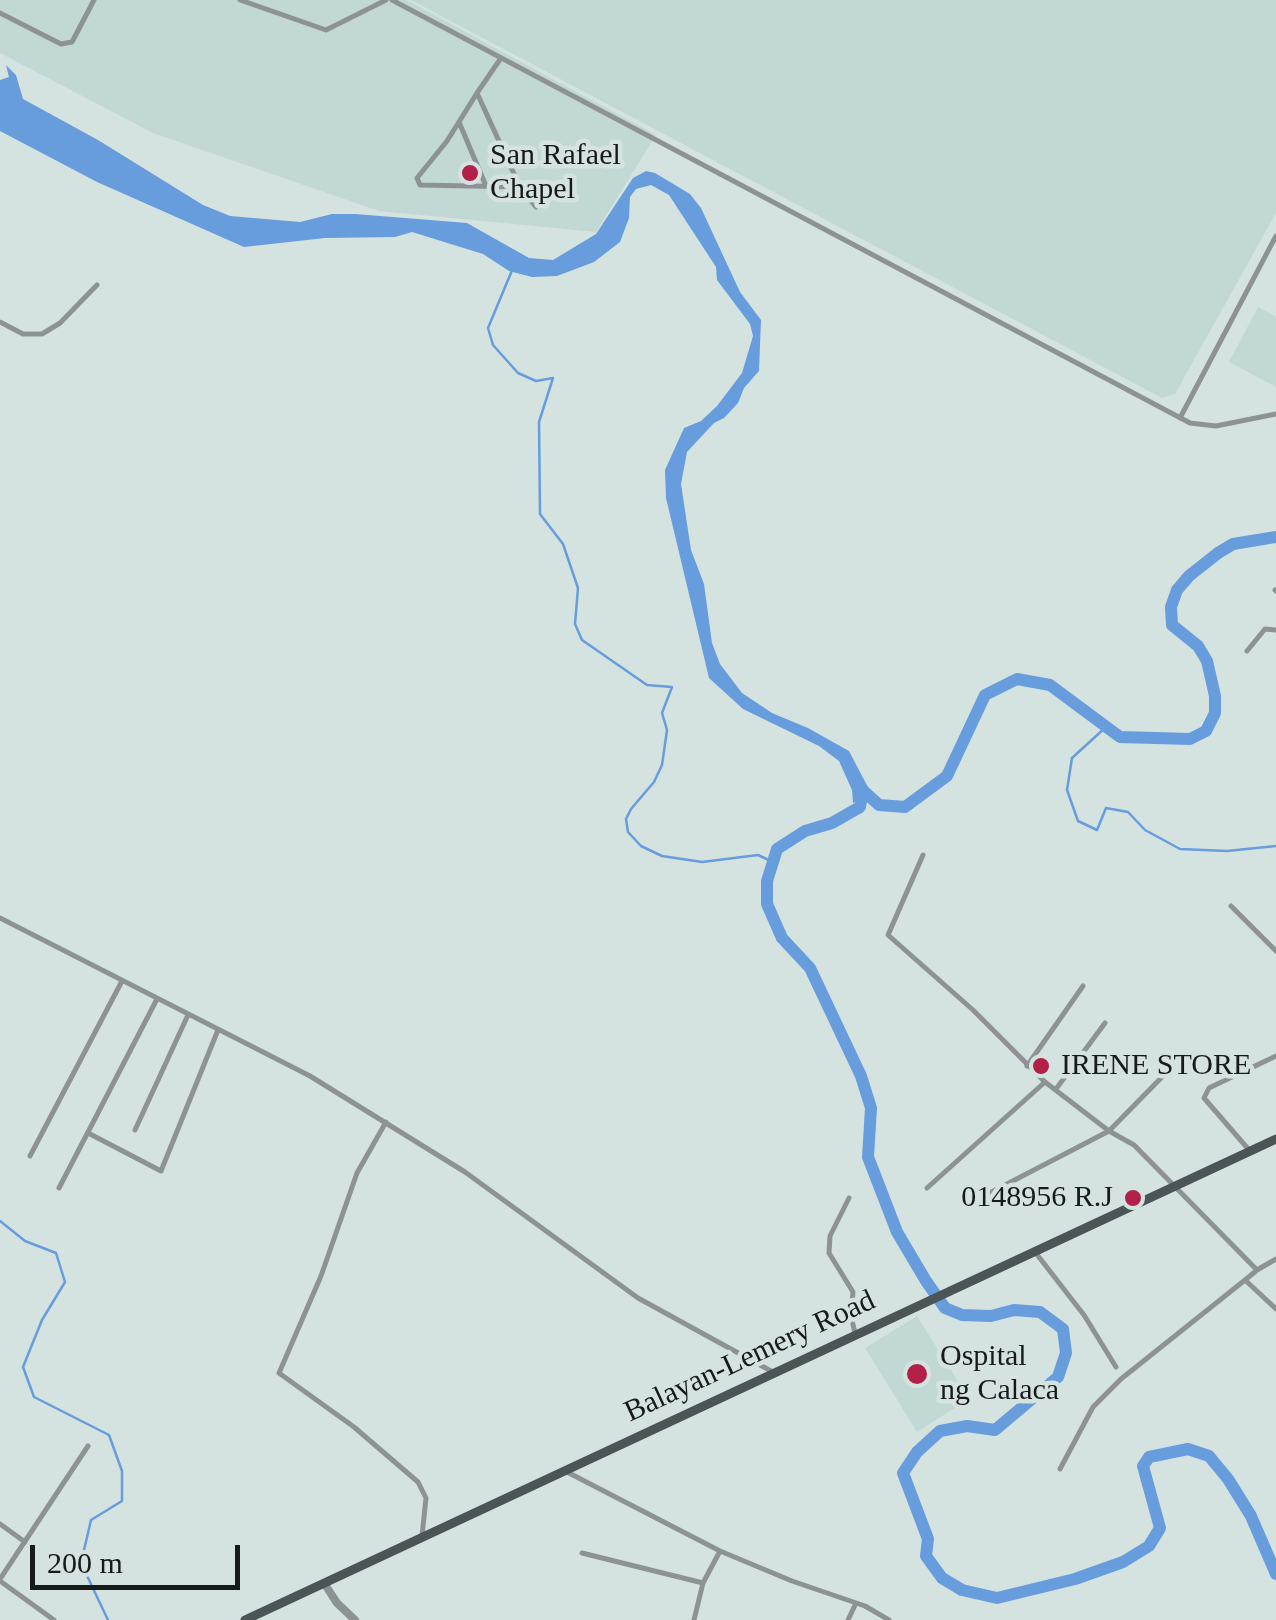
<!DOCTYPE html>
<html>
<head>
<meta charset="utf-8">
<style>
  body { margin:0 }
  #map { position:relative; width:1276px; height:1620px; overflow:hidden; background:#d5e3e0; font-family:Georgia,serif }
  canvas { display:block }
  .scale { position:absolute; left:30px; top:1545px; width:210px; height:45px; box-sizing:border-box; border:5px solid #161b1a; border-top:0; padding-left:12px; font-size:30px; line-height:35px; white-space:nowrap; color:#161b1a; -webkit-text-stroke:8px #d5e3e0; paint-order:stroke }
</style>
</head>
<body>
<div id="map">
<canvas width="1276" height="1620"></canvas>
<div class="scale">200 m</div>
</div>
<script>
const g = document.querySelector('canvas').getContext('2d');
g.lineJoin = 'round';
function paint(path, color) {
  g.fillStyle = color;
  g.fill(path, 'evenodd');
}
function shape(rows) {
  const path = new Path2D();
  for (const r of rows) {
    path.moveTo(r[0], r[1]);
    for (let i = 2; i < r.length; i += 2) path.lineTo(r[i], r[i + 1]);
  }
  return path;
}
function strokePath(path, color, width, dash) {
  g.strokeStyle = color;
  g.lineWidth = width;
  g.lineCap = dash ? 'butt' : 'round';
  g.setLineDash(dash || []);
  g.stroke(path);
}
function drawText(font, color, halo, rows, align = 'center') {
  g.font = font + ' Georgia,serif';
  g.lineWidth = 9;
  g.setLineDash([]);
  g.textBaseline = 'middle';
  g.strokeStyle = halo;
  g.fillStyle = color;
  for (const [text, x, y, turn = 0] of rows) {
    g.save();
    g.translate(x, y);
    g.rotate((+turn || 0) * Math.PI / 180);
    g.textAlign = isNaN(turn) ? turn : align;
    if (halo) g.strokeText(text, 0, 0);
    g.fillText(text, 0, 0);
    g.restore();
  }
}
paint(shape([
  [0,0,407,0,656,135,596,232,379,211,153,133,0,53],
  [411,0,1276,0,1276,213,1175,394,1162,398],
  [1258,307,1276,317,1276,387,1229,362],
  [917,1316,969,1399,917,1432,865,1348]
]), '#c2d8d4');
paint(shape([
  [6,65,16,75,23,99,98,140,203,205,230,216,300,222,332,214,355,214,467,223,529,258,553,260,596,234,633,178,646,171,655,173,690,194,701,208,740,292,761,320,759,371,744,388,738,403,724,418,714,423,687,452,681,484,691,550,704,584,712,643,720,664,742,693,772,713,808,728,849,751,871,793,853,803,852,790,839,761,819,746,743,709,709,678,666,498,665,470,684,428,701,421,717,406,742,373,753,336,750,324,717,280,716,267,669,195,651,185,636,189,630,197,629,218,620,242,594,262,557,276,532,277,509,271,483,254,412,232,395,237,325,238,244,247,97,182,0,131,0,80,9,77]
]), '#679cdd');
strokePath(shape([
  [513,268,488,328,493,345,518,373,536,381,553,378,539,422,540,514,563,544,578,588,575,624,582,640,647,685,672,687,662,713,667,730,662,765,654,782,631,809,626,819,628,832,641,846,662,856,702,862,758,855,773,862],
  [1106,727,1072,758,1067,790,1078,821,1097,830,1106,808,1128,812,1145,830,1180,849,1227,851,1276,846],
  [0,1221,25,1241,56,1253,65,1282,42,1320,23,1367,34,1397,109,1435,122,1471,122,1501,91,1520,81,1563,108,1620]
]), '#679cdd', 2.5);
strokePath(shape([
  [858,786,879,805,905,807,947,776,985,695,1017,679,1050,685,1120,737,1190,739,1206,731,1215,713,1215,696,1207,661,1198,646,1172,625,1171,607,1177,590,1189,576,1218,553,1233,544,1276,537],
  [863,790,860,807,832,823,805,831,777,849,767,881,767,904,782,938,810,968,861,1076,871,1108,868,1157,897,1232,926,1281,945,1308,962,1315,991,1316,1014,1310,1040,1312,1063,1329,1066,1353,1058,1377,995,1430,967,1426,940,1431,917,1452,903,1473,928,1539,926,1556,942,1578,962,1590,997,1598,1075,1579,1123,1562,1149,1546,1160,1528,1143,1466,1149,1457,1188,1449,1209,1456,1228,1479,1251,1516,1276,1574]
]), '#679cdd', 12);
strokePath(shape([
  [240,0,326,30,386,0],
  [392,0,1190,423,1216,426,1276,414],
  [0,13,61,44,72,42,94,0],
  [477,93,520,187,420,185,417,178,447,141,477,93,501,58],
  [459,122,486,186],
  [520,187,536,207],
  [0,322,23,334,42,334,60,323,97,285],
  [1180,418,1276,236],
  [1275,590,1276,591],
  [1247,651,1265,629,1276,630],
  [923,855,888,935,973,1010,1045,1082,1109,1131,1134,1145,1257,1270,1276,1259],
  [1231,906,1276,951],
  [0,918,310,1076,465,1172,638,1298,771,1371],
  [1027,1066,1083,986],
  [1056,1089,1105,1023],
  [386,1122,357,1173,321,1276,279,1373,354,1427,418,1482,426,1498,422,1536],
  [135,1130,188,1015],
  [90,1134,161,1171,218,1030],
  [1250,1151,1204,1098,1209,1088,1276,1056],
  [30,1156,122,981],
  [59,1188,157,999],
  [927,1188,1045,1082],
  [982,1197,1109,1131,1164,1075],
  [849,1198,830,1236,829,1253,853,1292,851,1316,855,1333],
  [1035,1252,1084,1315,1116,1367],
  [1256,1271,1245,1280,1276,1309],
  [1060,1469,1093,1407,1121,1379,1245,1280],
  [567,1472,720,1551,792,1581,865,1606,889,1620],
  [0,1524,25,1542],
  [582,1553,703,1583],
  [0,1579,88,1446],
  [0,1581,54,1620],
  [694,1620,703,1583,720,1551],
  [848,1620,856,1603]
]), '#8d9394', 5);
strokePath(shape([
  [324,1583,337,1603,355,1620]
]), '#8d9394', 8);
strokePath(shape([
  [245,1620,1276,1139]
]), '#4b5457', 9);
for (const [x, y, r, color] of [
  [470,173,10,"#b22049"],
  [1041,1066,10,"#b22049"],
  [1133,1198,10,"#b22049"],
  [917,1374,12,"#b22049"]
]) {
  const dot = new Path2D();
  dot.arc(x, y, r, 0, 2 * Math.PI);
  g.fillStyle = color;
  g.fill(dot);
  strokePath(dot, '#d5e3e0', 4);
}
drawText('30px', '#161b1a', '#d5e3e0', [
  ["San Rafael",490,156],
  ["Chapel",490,190],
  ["IRENE STORE",1061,1066],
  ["0148956 R.J",1113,1198,"right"],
  ["Ospital",940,1357],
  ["ng Calaca",940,1391]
], 'left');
drawText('30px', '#161b1a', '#d5e3e0', [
  ["Balayan-Lemery Road",750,1357,-25]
]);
</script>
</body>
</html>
